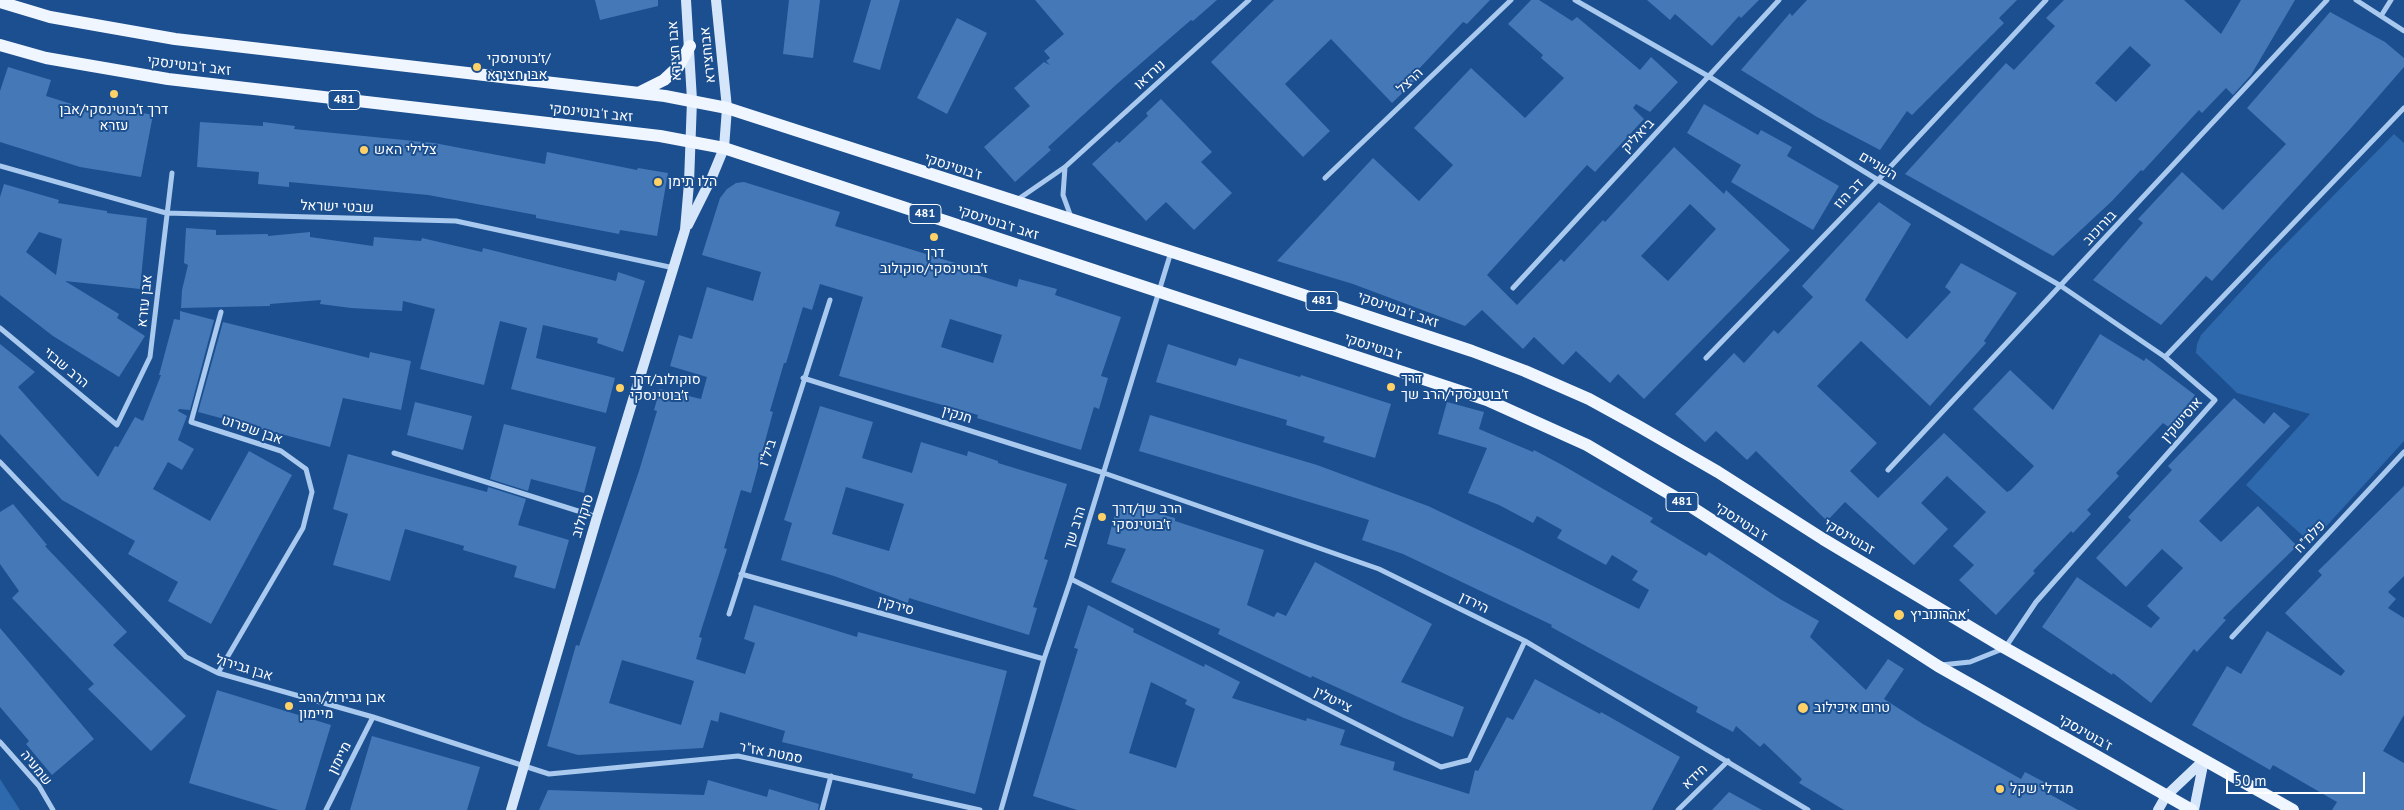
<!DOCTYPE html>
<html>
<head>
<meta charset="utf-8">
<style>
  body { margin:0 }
  #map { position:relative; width:2404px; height:810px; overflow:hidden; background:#1b4f8f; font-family:"PT Sans",sans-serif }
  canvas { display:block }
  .scale { position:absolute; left:2226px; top:772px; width:139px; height:22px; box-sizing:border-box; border:2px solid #fff; border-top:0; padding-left:6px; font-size:15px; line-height:18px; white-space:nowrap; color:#fff; -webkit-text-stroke:4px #1b4f8f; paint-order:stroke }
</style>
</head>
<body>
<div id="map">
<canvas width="2404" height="810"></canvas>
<div class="scale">50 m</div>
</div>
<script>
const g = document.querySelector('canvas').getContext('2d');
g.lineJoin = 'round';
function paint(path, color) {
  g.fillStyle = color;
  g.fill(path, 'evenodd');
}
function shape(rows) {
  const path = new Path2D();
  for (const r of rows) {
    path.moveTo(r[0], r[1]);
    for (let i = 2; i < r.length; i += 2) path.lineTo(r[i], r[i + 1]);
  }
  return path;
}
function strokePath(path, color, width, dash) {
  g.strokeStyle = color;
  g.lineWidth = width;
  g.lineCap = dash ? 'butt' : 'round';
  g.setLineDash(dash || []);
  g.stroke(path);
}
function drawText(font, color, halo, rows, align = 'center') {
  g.font = font + ' "PT Sans",Heebo,sans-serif';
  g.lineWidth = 4;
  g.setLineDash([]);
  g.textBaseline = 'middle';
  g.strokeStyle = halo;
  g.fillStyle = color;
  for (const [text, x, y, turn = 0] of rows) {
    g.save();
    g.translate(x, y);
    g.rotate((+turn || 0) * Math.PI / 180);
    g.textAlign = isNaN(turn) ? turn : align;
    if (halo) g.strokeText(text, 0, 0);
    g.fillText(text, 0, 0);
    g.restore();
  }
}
paint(shape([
  [2394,134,2404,143,2404,441,2311,543,2246,485,2310,414,2237,393,2196,353,2197,344,2201,335,2267,263],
  [0,779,20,810,0,810]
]), '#2e69ad');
paint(shape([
  [595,0,658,0,658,6,600,20],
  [789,0,820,0,813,58,783,54],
  [871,0,900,0,880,70,853,62],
  [1035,0,1217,0,1193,21,1191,20,1117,84,1048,147,1051,150,1015,182,984,147,1030,106,1014,88,1044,62,1050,65,1046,61,1050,58,1044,51,1064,34],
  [1274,0,1490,0,1467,24,1463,22,1416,72,1420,76,1392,103,1331,39,1285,84,1330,131,1303,157,1211,62],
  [1531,0,1539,0,1572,21,1577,17,1640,70,1651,57,1678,82,1650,112,1636,104,1633,108,1644,119,1595,172,1587,165,1487,275,1517,305,1561,259,1564,262,1603,220,1605,222,1674,147,1724,194,1726,190,1790,250,1644,399,1618,374,1610,383,1576,351,1563,365,1534,337,1523,349,1482,310,1465,326,1353,284,1277,261,1373,158,1419,201,1453,165,1414,128,1471,68,1525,118,1564,78,1541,58,1543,55,1508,24],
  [1690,204,1716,229,1668,281,1641,256],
  [1647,0,1759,0,1741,18,1739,16,1712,46,1675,14,1670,20],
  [1807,0,2017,0,1999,18,2004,23,1912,115,1907,111,1880,150,1817,117,1741,70,1790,13,1792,16],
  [2064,0,2184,0,2221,34,2241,0,2295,0,2251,75,2233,95,2226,88,2202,113,2199,110,2143,171,2141,170,2112,201,2053,256,1905,174,2006,63,2014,70,2055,26,2046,18],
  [2130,46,2151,65,2116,102,2095,83],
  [2330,12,2385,42,2404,58,2404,67,2351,128,2212,281,2206,276,2161,325,2093,280,2143,223,2138,219,2182,172,2223,210,2286,144,2247,108],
  [957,18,987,33,947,114,917,98],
  [8,67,51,80,46,96,107,115,109,106,153,115,141,177,80,167,0,142,0,91],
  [1161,99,1212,152,1201,162,1232,193,1194,230,1166,202,1146,221,1092,164,1117,141,1119,143,1148,116,1146,113],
  [1704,104,1758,135,1761,130,1792,147,1787,156,1839,186,1813,230,1731,182,1741,165,1687,133],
  [200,122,263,126,263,122,295,126,294,129,434,143,545,164,547,152,637,170,638,168,668,173,657,236,620,230,619,234,536,218,536,215,428,195,289,182,289,187,258,184,259,172,197,167],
  [744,182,840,212,835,226,965,266,964,271,1017,287,1019,279,1057,289,1055,295,1121,317,1101,376,1108,378,1099,409,1094,407,1081,450,977,418,978,415,839,376,863,297,820,284,812,310,803,307,786,363,784,363,770,411,773,412,751,493,741,490,724,548,727,549,699,637,702,638,696,659,745,674,755,643,744,639,754,605,857,637,858,632,1007,671,975,794,912,778,913,774,782,742,785,731,720,712,718,722,711,720,703,748,578,755,547,746,576,645,579,646,639,471,657,411,654,410,660,389,701,399,707,377,670,366,679,335,692,339,707,287,753,301,761,272,702,255,720,198,727,189,736,183],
  [950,319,1002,335,993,363,941,347],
  [622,660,694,681,681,725,609,703],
  [4,184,59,200,58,203,107,211,107,213,147,218,140,289,65,281,119,314,117,318,145,336,119,377,53,336,0,295,0,197],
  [39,232,62,239,56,275,26,252],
  [1879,202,1911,224,1865,300,1907,339,1951,292,1945,287,1961,263,2017,293,1984,341,1986,343,1930,406,1861,341,1817,386,1877,443,1850,471,1878,498,1944,433,2007,492,2011,490,2034,466,1973,409,2010,370,2053,410,2100,334,2144,361,2146,358,2195,395,2170,428,2163,423,2116,473,2119,476,2087,510,2091,514,2073,533,2071,531,2033,571,2035,573,1996,615,1959,580,1974,565,1953,546,1986,512,1947,476,1921,503,1948,529,1914,565,1845,502,1827,521,1756,451,1747,460,1716,431,1705,442,1675,414,1734,353,1744,363,1774,330,1778,334,1813,297,1802,286],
  [186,228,216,230,216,235,268,234,268,236,310,232,310,237,373,246,374,237,421,241,422,238,482,252,483,248,616,281,618,272,645,281,623,352,597,343,598,338,543,325,536,358,615,378,606,413,511,389,527,328,500,321,484,385,420,369,435,309,403,301,402,311,351,308,320,304,321,300,270,304,270,306,181,308,182,290,188,265,184,263],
  [180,311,214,320,190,410,179,409,178,411,187,416,178,440,194,449,182,470,168,462,153,489,210,521,249,451,292,475,211,624,168,601,178,582,128,554,135,541,62,500,0,434,0,344,35,372,18,387,98,477,115,446,118,447,135,417,143,421,161,375,159,375,174,319,180,320],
  [223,322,369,358,370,352,411,361,401,410,343,398,330,447,198,412],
  [1168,344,1236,366,1239,358,1300,377,1301,375,1391,404,1375,458,1323,442,1325,437,1286,425,1287,420,1156,382],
  [2234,398,2264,424,2274,412,2290,426,2199,521,2221,542,2258,506,2297,546,2223,618,2226,620,2197,652,2194,649,2151,703,2113,673,2112,675,2042,627,2077,577,2151,628,2160,618,2147,606,2183,568,2162,549,2126,587,2096,558,2131,520,2128,517,2172,470,2168,466],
  [415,402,472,416,463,450,407,435],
  [1447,402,1484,412,1479,429,1533,452,1534,450,1564,466,1653,518,1650,522,1706,556,1709,552,1780,599,1819,621,1810,637,1866,690,1888,659,1904,669,1884,699,1923,724,2021,779,2025,772,2046,783,2042,790,2078,810,1844,810,1799,783,1802,779,1764,743,1760,747,1736,726,1733,732,1696,712,1698,707,1551,627,1552,625,1403,554,1362,540,1369,520,1139,451,1150,415,1317,465,1428,506,1519,549,1639,609,1649,590,1632,580,1638,571,1612,555,1606,565,1557,538,1562,530,1537,516,1533,523,1499,505,1468,493,1487,448,1438,434],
  [820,406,873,422,862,458,912,473,921,442,967,456,968,451,998,461,998,463,1067,484,1044,559,1048,560,1033,607,1037,608,1029,635,909,598,908,603,834,576,781,560,792,523,784,520],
  [846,487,904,504,889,551,832,534],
  [504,424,596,447,584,493,531,479,528,491,490,479],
  [348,454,487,492,488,487,526,499,518,525,569,540,555,589,514,577,517,566,463,550,464,546,405,529,390,581,333,565,348,514,333,509],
  [2404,486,2404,576,2388,592,2396,599,2388,608,2404,618,2404,715,2383,751,2404,763,2404,810,2332,810,2337,802,2273,765,2270,770,2192,725,2227,666,2241,674,2267,631,2341,676,2345,671,2285,613,2322,575,2318,571],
  [1118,503,1175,518,1175,521,1264,550,1247,605,1274,617,1277,612,1286,616,1315,562,1432,624,1401,682,1464,707,1453,737,1404,718,1312,676,1311,678,1218,634,1220,629,1111,582,1126,549,1107,544],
  [13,504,47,545,45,546,127,632,113,645,186,716,151,751,88,689,94,684,12,598,19,591,0,564,0,512],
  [1088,605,1134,629,1133,632,1204,667,1205,664,1240,682,1232,698,1306,721,1307,718,1345,730,1340,745,1395,762,1393,770,1469,794,1475,770,1478,771,1507,717,1513,720,1535,679,1600,714,1601,712,1680,757,1652,810,1077,810,1033,796,1078,649,1074,648],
  [1151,682,1187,700,1185,704,1195,709,1176,768,1129,753],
  [0,628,94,739,52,775,26,744,29,741,0,707],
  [217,690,331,725,305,810,278,810,189,783],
  [372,736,480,767,467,810,350,810],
  [708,780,767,797,769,789,819,804,818,810,539,810,548,790,704,795],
  [1729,792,1762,810,1712,810]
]), '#4478b7');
strokePath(shape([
  [1575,0,1708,76,1878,180,2061,286,2165,357],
  [2356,0,2404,31],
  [2381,16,2391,0],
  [0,166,166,213,456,221,674,268],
  [1065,167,1063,195,1071,217],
  [1325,178,1511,0],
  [1017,200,1065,167,1249,0],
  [1513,288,1779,0],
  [0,328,117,425,150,357,172,173],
  [1706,358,1878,180,2046,0],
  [803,378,1104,473,1379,569,1525,641,1808,810],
  [394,453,597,517],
  [0,462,186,657,218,673,373,717,549,774,738,756,980,810],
  [1888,470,2327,0],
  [741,574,1044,659],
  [1071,579,1441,767,1469,760,1525,641],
  [729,614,830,300],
  [2232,637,2404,452],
  [1941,665,1970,662,2005,648,2036,602,2215,400,2165,357,2404,108],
  [218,673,303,528,312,492,306,469,281,451,191,422,221,312],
  [0,742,39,786,53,810],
  [326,810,373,717],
  [822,810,831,776],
  [1001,810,1044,659,1071,579,1171,252],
  [1678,810,1728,761]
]), '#a9c9ee', 5);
strokePath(shape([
  [688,225,712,177,724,148,727,108,716,0],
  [511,810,597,517,685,230,689,183,692,100,686,0],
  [2158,810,2166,796,2204,760],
  [2194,810,2204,760]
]), '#d6e6fa', 10);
strokePath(shape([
  [0,2,50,17,175,39,665,96,727,108,1228,270,1472,351,1525,371,1589,399,1640,427,1718,472,1823,539,2005,648,2293,810],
  [0,45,46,58,168,79,660,136,724,148,1487,400,1587,445,1690,506,1938,666,2192,810],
  [640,92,664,80,678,67,690,46]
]), '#f0f6ff', 12);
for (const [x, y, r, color] of [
  [477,67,5,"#ffd166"],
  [114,94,5,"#ffd166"],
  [364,150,5,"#ffd166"],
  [658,182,5,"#ffd166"],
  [934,237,5,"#ffd166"],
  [1391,387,5,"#ffd166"],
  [620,388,5,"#ffd166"],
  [1102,517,5,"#ffd166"],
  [1899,615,6,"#ffd166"],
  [289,706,5,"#ffd166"],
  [1803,708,6,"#ffd166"],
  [2000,789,5,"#ffd166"]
]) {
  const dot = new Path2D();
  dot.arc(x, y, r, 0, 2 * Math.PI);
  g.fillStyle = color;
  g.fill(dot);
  strokePath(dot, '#1b4f8f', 2);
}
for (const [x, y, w] of [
  [344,100,32],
  [925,214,32],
  [1322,301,32],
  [1682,502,32]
]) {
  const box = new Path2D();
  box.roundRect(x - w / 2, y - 9.5, w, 19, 4);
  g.fillStyle = '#1b4f8f';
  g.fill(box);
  strokePath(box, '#fff', 1);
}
drawText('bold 12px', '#fff', null, [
  ["481",344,100],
  ["481",925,214],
  ["481",1322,301],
  ["481",1682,502]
]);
drawText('14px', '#fff', '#1b4f8f', [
  ["אבו חצירא",675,51,-94],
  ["אבוחצירא",708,55,-96],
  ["זאב ז'בוטינסקי",189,66,7],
  ["נורדאו",1150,75,-42],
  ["הרצל",1410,81,-44],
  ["זאב ז'בוטינסקי",591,113,6],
  ["ביאליק",1638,136,-47],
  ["השניים",1878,166,31],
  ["ז'בוטינסקי",953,167,18],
  ["דב הוז",1849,194,-46],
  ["שבטי ישראל",337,207,2],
  ["זאב ז'בוטינסקי",998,223,18],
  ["בורוכוב",2100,228,-47],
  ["אבן עזרא",145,301,-84],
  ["זאב ז'בוטינסקי",1398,310,19],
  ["ז'בוטינסקי",1373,347,18],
  ["הרב שבזי",66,368,40],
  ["חנקין",957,415,17],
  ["אוסישקין",2182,420,-49],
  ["אבן שפרוט",252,430,19],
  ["ביל\"ו",768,453,-72],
  ["סוקולוב",583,516,-73],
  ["ז'בוטינסקי",1741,522,33],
  ["הרב שך",1075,528,-73],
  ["זבוטינסקי",1849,537,31],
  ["פלמ\"ח",2310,537,-47],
  ["הירדן",1474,603,26],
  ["סירקין",896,606,16],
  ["אבן גבירול",244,668,17],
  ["צייטלין",1333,700,27],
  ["ז'בוטינסקי",2085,733,30],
  ["סמטת אז\"ר",771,753,11],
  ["מיימון",340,758,-63],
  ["שמעיה",36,768,51],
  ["חידא",1695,777,-44]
]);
drawText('14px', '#fff', '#1b4f8f', [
  ["ז׳בוטינסקי/",487,59],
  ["אבו חצירא",487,75],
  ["דרך ז׳בוטינסקי/אבן",114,110,"center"],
  ["עזרא",114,126,"center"],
  ["צלילי האש",374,150],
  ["הלו תימן",668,182],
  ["דרך",934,253,"center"],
  ["ז׳בוטינסקי/סוקולוב",934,269,"center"],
  ["דרך",1401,379],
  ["ז׳בוטינסקי/הרב שך",1401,395],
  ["סוקולוב/דרך",630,380],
  ["ז׳בוטינסקי",630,396],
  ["הרב שך/דרך",1112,509],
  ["ז׳בוטינסקי",1112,525],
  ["אהרונוביץ'",1910,615],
  ["אבן גבירול/הרב",299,698],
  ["מיימון",299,714],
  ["טרום איכילוב",1814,708],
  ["מגדלי שקל",2010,789]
], 'left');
</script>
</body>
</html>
